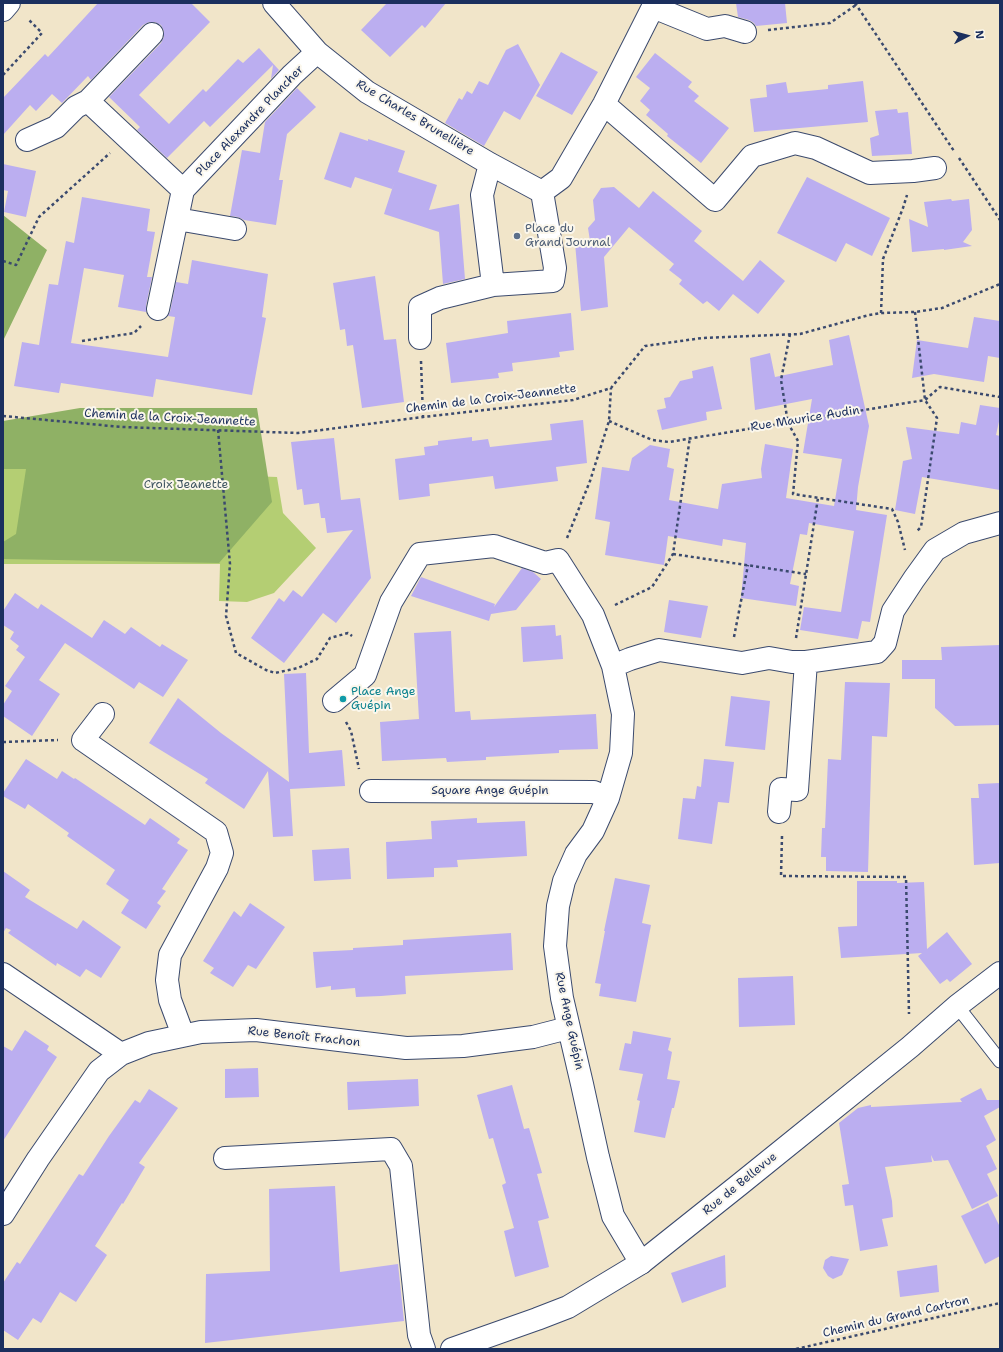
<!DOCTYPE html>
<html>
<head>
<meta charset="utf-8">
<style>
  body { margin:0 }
  #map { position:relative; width:1003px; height:1352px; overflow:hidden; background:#f1e5c9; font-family:"Shantell Sans",sans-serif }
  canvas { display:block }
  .frame { position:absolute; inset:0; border:4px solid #1b2f5e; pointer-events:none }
  .north { position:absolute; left:947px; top:16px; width:40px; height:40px; -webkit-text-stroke:3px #fbf7ec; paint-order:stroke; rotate:84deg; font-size:11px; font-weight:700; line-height:16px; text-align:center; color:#1b2f5e }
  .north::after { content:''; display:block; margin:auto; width:14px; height:18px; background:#1b2f5e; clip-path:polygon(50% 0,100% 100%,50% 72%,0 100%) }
</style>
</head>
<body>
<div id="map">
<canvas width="1003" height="1352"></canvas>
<div class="frame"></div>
<div class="north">N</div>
</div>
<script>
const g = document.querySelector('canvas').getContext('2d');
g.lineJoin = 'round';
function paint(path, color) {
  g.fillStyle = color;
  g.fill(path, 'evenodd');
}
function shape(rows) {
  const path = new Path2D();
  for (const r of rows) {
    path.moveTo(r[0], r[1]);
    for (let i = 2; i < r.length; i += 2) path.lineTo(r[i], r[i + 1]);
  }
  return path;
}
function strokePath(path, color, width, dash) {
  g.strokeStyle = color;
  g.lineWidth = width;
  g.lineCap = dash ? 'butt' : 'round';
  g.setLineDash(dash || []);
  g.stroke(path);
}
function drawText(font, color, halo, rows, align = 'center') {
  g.font = font + ' "Shantell Sans",sans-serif';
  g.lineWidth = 4;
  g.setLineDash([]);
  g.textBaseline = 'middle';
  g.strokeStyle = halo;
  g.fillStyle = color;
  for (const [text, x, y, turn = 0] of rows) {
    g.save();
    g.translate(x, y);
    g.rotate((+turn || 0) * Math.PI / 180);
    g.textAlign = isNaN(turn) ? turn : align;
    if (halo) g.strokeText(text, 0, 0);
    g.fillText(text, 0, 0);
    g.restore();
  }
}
paint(shape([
  [26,468,277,477,283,513,316,548,274,593,247,602,219,601,220,564,3,564,3,469]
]), '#b4ce73');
paint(shape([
  [3,215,47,250,3,341],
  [80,408,257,408,272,502,219,563,3,559,3,542,16,534,26,469,3,469,3,421]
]), '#8fb165');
paint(shape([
  [98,3,191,3,210,22,139,95,169,124,203,89,206,92,238,59,243,63,259,48,279,70,271,79,273,65,210,127,204,121,167,158,137,130,140,127,109,97,161,43,164,37,164,31,161,25,155,22,149,22,143,25,91,80,88,76,62,103,52,94,36,111,30,105,3,135,3,98,45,54,48,57],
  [387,3,446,3,425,28,422,25,390,57,361,30],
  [736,3,785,3,787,23,756,26,754,23,749,20,738,17],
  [518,44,540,85,520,120,504,111,484,146,445,123,459,98,462,100,467,91,472,94,479,81,488,85,506,50],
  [561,52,598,72,572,115,536,96],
  [655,53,692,82,688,87,699,96,694,101,729,128,701,163,667,136,668,134,646,115,650,110,640,101,650,88,636,77],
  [863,81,868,122,754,132,750,99,767,97,766,85,786,82,788,93,828,89,828,85],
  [297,88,316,107,287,134,279,180,283,180,276,225,244,220,238,217,230,216,242,150,260,153,265,122],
  [897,109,898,113,908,112,912,154,872,156,870,138,879,135,875,111],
  [340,132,368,141,368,139,405,151,398,172,437,185,429,210,459,204,465,279,443,284,439,232,384,214,395,180,392,189,355,177,351,188,324,179],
  [3,164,36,171,26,217,4,212,8,191,3,190],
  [807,177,890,218,872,256,846,243,836,262,777,233],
  [614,187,639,208,653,191,702,231,694,241,743,281,760,260,785,281,758,314,733,294,719,311,707,301,703,304,679,284,682,280,669,270,674,264,629,227,604,257,608,307,581,311,575,243,590,241,588,228,595,220,593,200,601,188],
  [82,197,150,209,147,231,155,232,147,277,152,277,146,306,146,312,118,307,124,275,84,268,71,343,168,357,175,317,168,316,170,312,176,282,188,284,192,260,268,274,262,317,266,318,252,395,156,379,153,397,61,383,59,393,14,386,22,342,39,345,49,284,58,285,66,241,74,243],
  [951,199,952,201,969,199,972,230,963,242,972,246,944,250,944,249,912,252,909,219,928,227,924,202],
  [375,276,384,340,396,339,404,402,362,408,353,345,347,346,345,329,340,330,333,283],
  [571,313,574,350,559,352,560,357,512,363,513,371,498,373,499,378,451,383,446,343,508,333,507,321],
  [974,317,1000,321,1000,358,988,356,984,382,934,374,912,378,917,340,968,348],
  [849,335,869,426,858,487,856,510,887,515,870,622,862,621,858,639,800,630,804,607,841,612,854,531,809,523,807,535,800,534,790,584,799,586,796,606,741,598,746,543,723,539,722,546,668,536,664,565,605,555,610,522,595,519,602,467,629,471,632,458,650,445,670,449,667,467,674,469,669,500,718,509,722,484,762,478,761,469,765,444,793,449,786,498,834,506,842,459,803,453,812,399,755,410,750,358,770,353,775,377,833,365,829,340],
  [713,366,722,409,706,412,707,420,662,430,657,410,666,408,664,398,670,397,680,381,693,378,692,371],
  [980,405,1000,408,1000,417,996,435,1000,436,1000,490,922,477,915,514,895,510,903,461,912,459,906,427,959,434,961,422,976,425],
  [583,420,587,463,556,467,558,481,495,489,493,476,429,484,430,496,399,500,395,459,425,455,424,447,438,445,438,441,472,437,472,441,488,439,490,447,552,440,550,424],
  [334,438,341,500,360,498,371,578,336,623,323,613,284,663,251,638,279,598,284,602,293,590,302,597,353,530,327,533,325,518,321,518,319,503,304,505,302,489,297,490,291,442],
  [522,568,533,572,541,579,516,610,491,614,489,621,411,596,421,577,495,604,494,607],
  [15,593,38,609,41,604,92,638,104,620,125,634,131,627,160,647,162,644,188,660,163,697,139,682,134,689,65,643,39,680,60,694,32,736,3,716,3,705,12,691,5,686,25,657,16,650,19,646,10,639,14,632,3,625,3,611],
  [669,600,708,606,701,638,664,632],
  [555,625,556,636,561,635,563,659,523,662,521,627],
  [451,631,455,712,470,711,471,720,596,714,598,749,559,750,559,753,486,757,486,760,447,762,446,758,382,761,380,722,419,719,414,633],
  [1000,645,1000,725,955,726,935,708,935,679,902,679,902,660,942,660,941,647],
  [306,673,309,753,342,750,345,786,290,789,293,836,273,837,268,771,244,809,205,783,208,779,149,743,178,698,221,733,289,782,284,674],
  [845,682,890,683,887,737,872,736,868,872,826,871,826,857,821,857,822,828,825,828,828,759,841,760],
  [731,696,770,701,765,750,725,746],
  [26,759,57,779,62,771,74,779,75,778,145,825,150,818,180,839,177,843,188,850,162,889,166,891,157,903,161,906,146,929,121,913,129,900,106,884,115,870,67,836,69,833,28,804,25,809,3,796,3,793],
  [704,759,734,762,729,803,718,802,712,844,678,839,683,798,695,799,697,786,701,787],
  [1000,783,1000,863,974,865,971,798,979,798,978,784],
  [477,818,477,823,525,821,527,856,457,860,458,867,434,868,434,877,387,879,386,842,432,839,431,821],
  [349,848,351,879,314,881,312,850],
  [3,871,30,890,25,897,77,929,83,920,121,947,101,978,86,969,80,977,57,963,56,966,8,933,11,930,6,928,3,933],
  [615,878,650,885,642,923,651,925,636,1002,599,996,601,984,595,983,605,931,604,931],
  [857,881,897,881,897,883,924,882,927,949,947,932,972,964,950,982,947,979,940,984,918,956,922,953,841,958,838,927,857,926],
  [250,903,285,927,256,969,248,965,233,987,210,973,214,968,203,961,234,911,241,917],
  [511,933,513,970,405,976,406,994,381,996,356,997,355,988,331,990,331,986,316,988,313,952,353,950,353,948,403,945,403,940],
  [793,976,795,1025,739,1027,738,978],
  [25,1030,49,1046,47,1050,57,1057,3,1141,3,1046,12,1051],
  [633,1031,671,1038,668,1050,672,1052,667,1079,680,1081,674,1108,672,1108,665,1138,634,1132,640,1101,637,1100,643,1074,619,1070,625,1043,631,1044],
  [258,1068,259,1097,225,1098,225,1069],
  [418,1079,419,1106,348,1110,347,1082],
  [512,1085,524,1129,529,1128,542,1173,537,1174,549,1218,538,1221,549,1267,515,1277,504,1231,514,1228,502,1185,506,1183,493,1138,489,1139,477,1095],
  [981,1088,987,1100,1000,1100,1000,1107,984,1116,996,1140,986,1146,997,1169,987,1174,998,1196,972,1209,948,1160,934,1161,931,1155,932,1162,885,1167,892,1201,893,1217,882,1219,888,1246,860,1251,853,1205,845,1206,842,1185,849,1184,839,1123,858,1108,871,1105,871,1107,962,1102,960,1099],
  [149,1089,178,1108,139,1163,145,1167,123,1204,122,1203,95,1246,107,1255,76,1302,60,1292,41,1323,33,1318,18,1340,3,1330,3,1283,17,1262,20,1264,79,1174,83,1176,109,1136,135,1100,140,1103],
  [335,1186,340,1272,398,1264,404,1321,205,1343,206,1274,270,1271,269,1189],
  [988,1203,1000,1227,1000,1256,985,1264,961,1216],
  [725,1255,726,1287,682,1303,671,1273],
  [831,1256,849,1259,842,1275,833,1279,828,1276,823,1268,825,1260],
  [937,1265,939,1292,900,1297,897,1271]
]), '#bbaef0');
const service = shape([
  [957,1006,1000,1061]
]);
const minor = shape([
  [274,3,317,52,367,92,490,164,542,192],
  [653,7,707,29,725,26,745,32],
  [3,10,9,3],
  [88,101,152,34],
  [604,104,715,200,752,156,795,143,816,148,870,173,913,171,935,168],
  [27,140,56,127,76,107,88,101,183,190,292,75,317,52],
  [490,164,482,195,493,285],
  [542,192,561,178,604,104,653,7,653,3],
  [177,219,235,229],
  [158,309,183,190],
  [420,338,420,307,440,298,493,285,553,281,555,268,542,192],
  [613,666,630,659,659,650,742,663,769,658,792,662,806,662,877,652,885,643,893,611,914,579,935,550,964,533,1000,523],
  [334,701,365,675,391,602,420,554,494,546,545,563,558,560,593,615,613,666,623,714,621,753,608,798,593,831,576,854,564,881,558,906,555,946,562,998,582,1084,598,1157,613,1216,641,1263],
  [103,714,83,740,216,832,222,853,217,868,170,955,167,980,170,1000,183,1035],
  [371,791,594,792,608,798],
  [779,812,781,789,797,790,806,662],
  [3,974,121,1054],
  [225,1158,391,1149,401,1166,419,1335,424,1349],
  [3,1214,38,1159,99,1071,121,1054,149,1043,201,1032,256,1030,406,1048,463,1046,533,1037,568,1028]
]);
const tertiary = shape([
  [452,1349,537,1319,568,1307,641,1263,739,1185,910,1047,957,1006,1000,973]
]);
strokePath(service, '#3b4a6e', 15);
strokePath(minor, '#3b4a6e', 24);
strokePath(tertiary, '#3b4a6e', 24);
strokePath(shape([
  [855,3,954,151],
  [768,30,830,23,856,5],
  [3,75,42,33,28,19],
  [959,158,1000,220],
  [3,261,16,265,39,217,110,153],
  [915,312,925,400,937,418,921,527,917,531],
  [881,313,883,259,903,208,907,195],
  [790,334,781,380,788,423,798,441,793,494,892,509,898,522,905,550],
  [82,341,134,333,141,326],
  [421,361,423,417],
  [3,416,122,427,298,433,423,417,573,400,611,388,645,346,702,338,800,334,869,315,881,313,915,312,942,308,1000,284],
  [609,421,652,440,669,442,925,400,940,387,1000,397],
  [218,430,230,564,226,616,236,653,266,670,275,673,298,668,317,659,330,638,348,633,352,636],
  [567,538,590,481,609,421,611,388],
  [673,554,806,574],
  [615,605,652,587,673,554,690,437],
  [734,637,748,565],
  [796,638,818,498],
  [346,722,351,731,359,769],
  [3,742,58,740],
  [782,836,781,876,906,877,909,1014],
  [796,1349,1000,1303]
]), '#3b4a6e', 2.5, [3, 3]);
strokePath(service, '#fff', 13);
strokePath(minor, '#fff', 22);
strokePath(tertiary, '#fff', 22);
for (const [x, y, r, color] of [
  [517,236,4,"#5c6f8a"],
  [343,699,4,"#0f9aa8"]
]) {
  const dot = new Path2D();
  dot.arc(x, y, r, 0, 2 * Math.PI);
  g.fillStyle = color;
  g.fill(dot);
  strokePath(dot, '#fbf7ec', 1.5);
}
drawText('12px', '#1b2f5e', '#fbf7ec', [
  ["Rue Charles Brunellière",415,118,31],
  ["Place Alexandre Plancher",250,121,-46],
  ["Chemin de la Croix-Jeannette",491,399,-7],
  ["Chemin de la Croix-Jeannette",170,418,3],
  ["Rue Maurice Audin",805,419,-9],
  ["Square Ange Guépin",490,791],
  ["Rue Ange Guépin",569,1021,78],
  ["Rue Benoît Frachon",304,1037,6],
  ["Rue de Bellevue",740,1184,-39],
  ["Chemin du Grand Cartron",896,1317,-13]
]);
drawText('12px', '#4e5e75', '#fbf7ec', [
  ["Place du",525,229],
  ["Grand Journal",525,243]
], 'left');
drawText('12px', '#415763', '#fbf7ec', [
  ["Croix Jeanette",186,485]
]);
drawText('12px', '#0d838f', '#fbf7ec', [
  ["Place Ange",351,692],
  ["Guépin",351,706]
], 'left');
</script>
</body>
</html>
